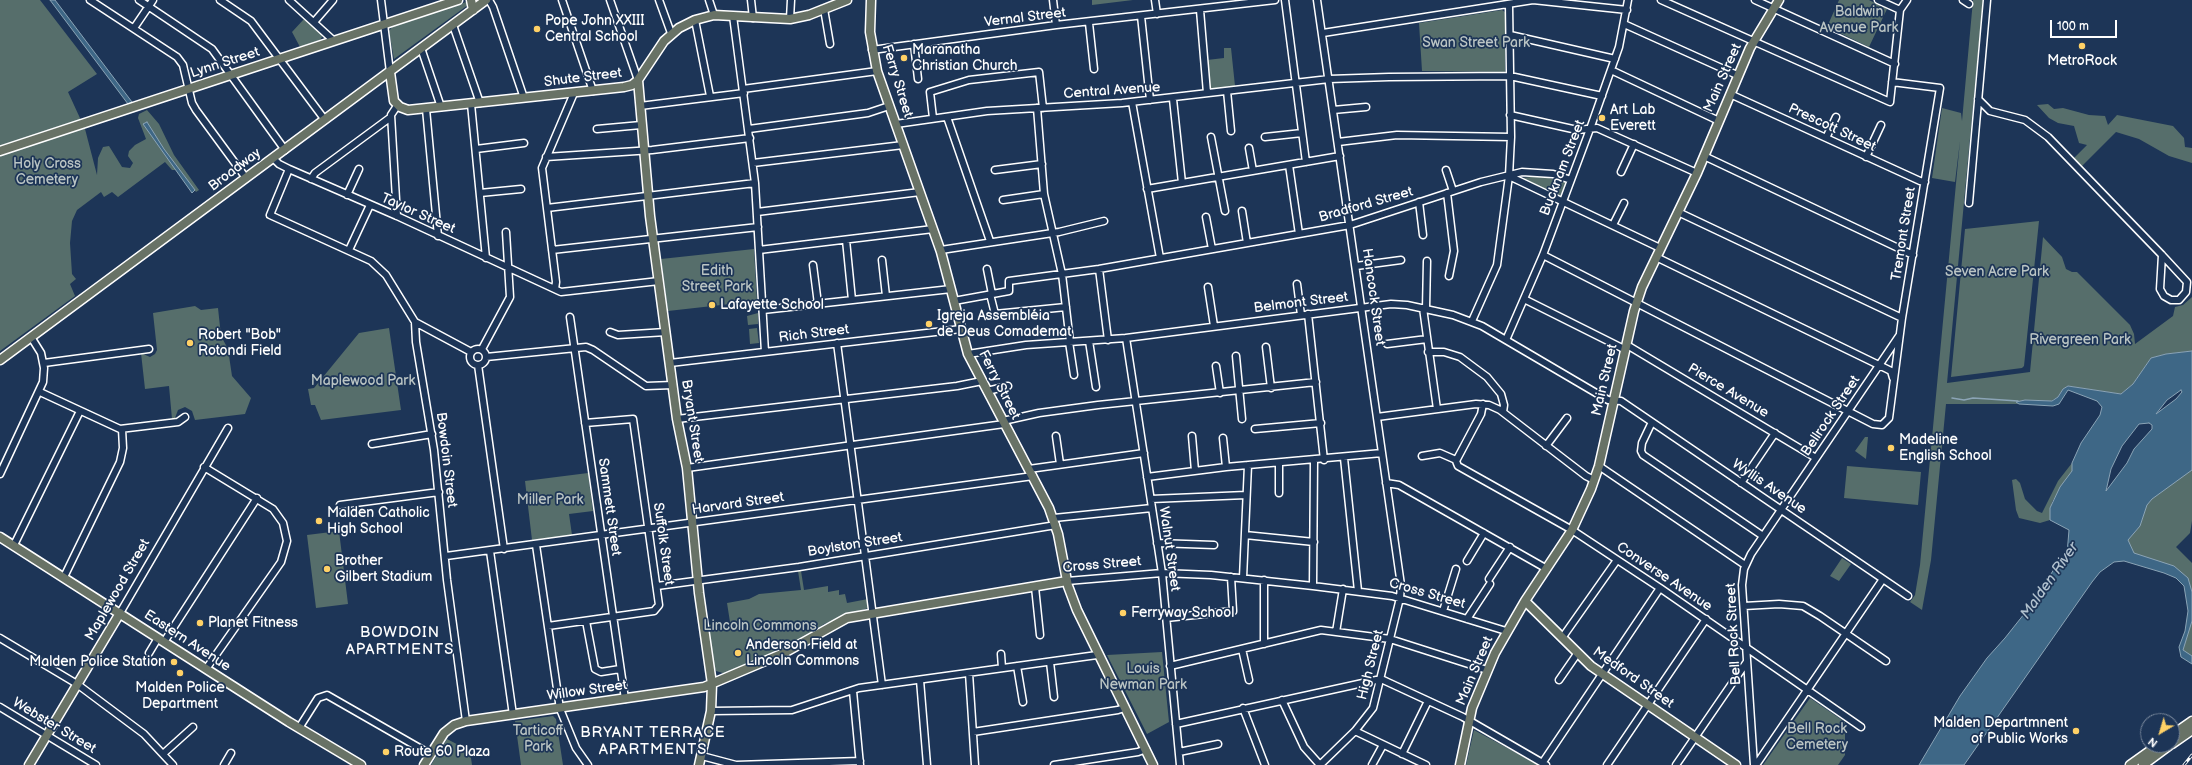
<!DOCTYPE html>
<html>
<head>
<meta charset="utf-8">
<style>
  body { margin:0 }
  #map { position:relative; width:2192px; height:765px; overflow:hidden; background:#1d3557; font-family:"Balsamiq Sans",sans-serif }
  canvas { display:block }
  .north { position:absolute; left:2140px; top:713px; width:40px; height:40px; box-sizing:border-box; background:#1d3557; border:1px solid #77869a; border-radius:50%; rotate:218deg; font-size:11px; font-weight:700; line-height:16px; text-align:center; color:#fff }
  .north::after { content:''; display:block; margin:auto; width:14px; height:18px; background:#ffd166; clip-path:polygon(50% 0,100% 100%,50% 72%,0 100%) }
  .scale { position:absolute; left:2050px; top:20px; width:67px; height:18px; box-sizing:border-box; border:2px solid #fff; border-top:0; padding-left:5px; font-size:12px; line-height:14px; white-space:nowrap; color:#fff; -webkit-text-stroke:3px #1d3557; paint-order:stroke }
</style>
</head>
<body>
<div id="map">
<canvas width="2192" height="765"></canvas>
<div class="north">N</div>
<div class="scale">100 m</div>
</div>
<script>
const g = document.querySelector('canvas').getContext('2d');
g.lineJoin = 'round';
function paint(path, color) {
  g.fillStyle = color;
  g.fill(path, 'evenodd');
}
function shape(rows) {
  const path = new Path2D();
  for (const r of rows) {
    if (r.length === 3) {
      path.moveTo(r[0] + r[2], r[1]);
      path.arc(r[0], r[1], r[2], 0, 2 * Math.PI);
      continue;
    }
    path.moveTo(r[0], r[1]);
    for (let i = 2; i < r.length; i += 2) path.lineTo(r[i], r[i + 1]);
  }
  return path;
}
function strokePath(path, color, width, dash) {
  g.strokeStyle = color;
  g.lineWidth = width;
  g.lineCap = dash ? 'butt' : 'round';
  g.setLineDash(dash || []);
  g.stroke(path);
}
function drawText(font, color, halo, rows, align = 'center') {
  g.font = font + ' "Balsamiq Sans",sans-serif';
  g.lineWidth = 3.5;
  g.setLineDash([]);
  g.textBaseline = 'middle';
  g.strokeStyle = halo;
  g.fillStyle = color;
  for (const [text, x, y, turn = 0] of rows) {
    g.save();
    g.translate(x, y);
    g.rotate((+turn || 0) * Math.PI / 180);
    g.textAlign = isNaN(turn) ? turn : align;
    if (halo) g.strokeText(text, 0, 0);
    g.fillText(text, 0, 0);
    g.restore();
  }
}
paint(shape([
  [0,0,40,0,97,74,68,92,85,129,97,175,98,158,103,147,109,146,122,167,130,168,133,163,128,156,129,151,135,145,146,139,138,118,139,114,147,110,159,124,174,155,199,190,196,192,179,170,172,170,165,162,118,197,112,192,104,197,101,192,77,210,72,221,70,243,72,274,76,279,70,284,75,296,0,351],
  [1092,0,1133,0,1092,5],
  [1839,0,1869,0,1887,9,1869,47,1827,27],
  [1973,0,1983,0,1947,383,2030,372,2043,237,2062,257,2066,269,2072,272,2077,272,2130,325,2134,334,2135,344,2173,316,2175,307,2183,305,2192,297,2192,351,2166,354,2151,358,2133,384,2121,394,2068,386,2063,389,2058,397,2051,401,2025,400,2021,401,2019,404,1946,404,1931,560,1922,610,1910,602,1915,595,1920,565,1960,141,1955,182,1932,178,1942,108,1961,113,1962,121],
  [466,2,468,5,394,59,389,31,392,27],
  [1502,10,1505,12,1505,72,1422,71,1419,23],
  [304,19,321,34,322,37,320,40,300,47,292,32],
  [1224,48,1231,48,1235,86,1210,89,1207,60,1224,58],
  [2048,104,2054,109,2063,108,2089,115,2105,116,2108,125,2117,115,2173,126,2184,138,2185,147,2192,148,2192,163,2169,156,2139,139,2116,132,2082,166,2074,158,2087,145,2079,143,2074,126,2058,123,2049,118,2037,105],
  [1539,176,1567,182,1560,196,1522,178],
  [2039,221,2024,366,2022,368,1951,377,1965,229],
  [754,249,757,301,668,311,661,259],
  [195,306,201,310,218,308,221,336,228,349,232,376,251,398,245,414,195,420,192,411,185,407,178,410,175,418,172,419,169,386,145,389,141,353,150,357,155,354,157,350,153,313],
  [758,313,758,324,748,325,747,316],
  [389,328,401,410,321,420,315,405,311,405,308,389,314,388,359,333],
  [757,328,759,343,750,344,749,329],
  [1865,437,1868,437,1866,459,1855,451],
  [2072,463,2072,471,2052,502,2050,520,2040,523,2019,518,2016,510,2012,480,2016,479,2020,483,2025,499,2037,511,2042,513,2058,481],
  [1847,466,1921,472,1918,505,1844,498],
  [2192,467,2192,521,2190,533,2176,547,2192,563,2192,601,2189,584,2133,554,2127,545,2127,539,2146,504,2154,495],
  [588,473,593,511,569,514,572,535,532,540,525,481],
  [339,531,348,604,316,608,307,535],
  [1842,558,1851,564,1839,581,1830,576],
  [798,571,801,571,804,590,828,586,828,592,839,590,839,595,845,594,847,603,868,599,868,608,824,624,805,637,726,674,716,671,714,667,708,625,730,622,727,603,749,599,759,594,801,590],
  [2192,616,2192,657,2181,651],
  [1162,652,1169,722,1147,734,1107,655],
  [1810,698,1845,722,1845,755,1838,765,1763,765],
  [553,716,556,719,563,765,521,765,515,721],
  [1474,730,1537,764,1538,765,1466,765],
  [447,739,470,751,472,765,431,765]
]), '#566e6b');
const water = shape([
  [50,0,55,0,132,102,128,104,50,0],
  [147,122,164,149,195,190,192,193,143,124,147,122],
  [2192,351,2192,470,2152,499,2147,505,2140,526,2128,540,2134,553,2174,566,2188,578,2192,592,2192,621,2183,650,2192,656,2192,664,2181,657,2179,647,2185,631,2188,611,2184,586,2176,578,2164,573,2124,561,2114,562,2100,572,2092,582,1964,765,1919,765,1960,696,1987,658,2005,638,2032,604,2056,566,2067,554,2069,530,2050,520,2050,508,2060,487,2072,471,2072,463,2081,443,2100,415,2102,407,2097,401,2068,390,2059,404,2053,406,2019,404,2016,402,2025,400,2052,401,2058,397,2063,389,2068,386,2121,394,2133,384,2151,358,2166,354,2192,351],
  [2181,390,2182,392,2176,399,2156,414,2167,400,2181,390],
  [2149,423,2152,425,2152,429,2134,449,2127,463,2106,491,2111,469,2122,446,2139,424,2149,423]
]);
paint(water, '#3e6786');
strokePath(water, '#8ba4b6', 1);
strokePath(shape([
  [1952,398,1964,400,1973,398,2018,401]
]), '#8ba4b6', 1.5);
const minor = shape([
  [90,0,177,57,183,65,192,103,196,110,246,178],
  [139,0,212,49,285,150],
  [220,0,251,21,325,120],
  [289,0,334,41],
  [381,0,390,72],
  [489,0,493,7,524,98],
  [562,0,593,91],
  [610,0,638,80],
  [659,0,671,33],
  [709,0,714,15],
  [751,0,753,18],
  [1053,0,1056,25],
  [1155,0,1157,14],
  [1285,0,1306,162],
  [1317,0,1401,585,1400,598,1373,708,1355,731,1320,765],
  [1661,0,1890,102,1900,10,1907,0],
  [1755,0,1895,64],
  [1878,0,1900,10],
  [1963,0,1969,4],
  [824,9,830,44],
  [1200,10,1207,93],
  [733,16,755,183,765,352],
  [1141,16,1150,100],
  [790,19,791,0],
  [695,20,710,96],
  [314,22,333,0],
  [1089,23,1094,69],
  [1624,24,1737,75],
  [453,25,480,103],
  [134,28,153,0],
  [1323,33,1533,0,1627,10],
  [1510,35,1615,59],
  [914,44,918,79],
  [421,48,441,107],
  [872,50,1056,25,1275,0],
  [1611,70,1719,121],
  [743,89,877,71],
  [1227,91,1231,131],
  [1730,94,1920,181,1925,182],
  [1173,99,1182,183],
  [1978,99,1990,111,2025,120,2048,137,2162,255],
  [1132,102,1160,258],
  [471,104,486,258],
  [640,106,744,93],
  [1037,108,1044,194,1062,274,1070,342],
  [426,109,438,236],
  [1333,110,1366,107],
  [1510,115,1577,130,1597,128,1697,173],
  [947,117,990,241],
  [933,118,930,92,969,80,1039,72,1043,108],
  [896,124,987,111,1122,103,1329,79,1389,77,1510,76,1602,96],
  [597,129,641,125],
  [749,129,868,113,889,106],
  [1211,137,1225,211],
  [1265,137,1302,133],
  [1826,138,1836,117],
  [1338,142,1397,135,1511,137],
  [1249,148,1253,171],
  [476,149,524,143],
  [1704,156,1913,255],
  [546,157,652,150,750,138],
  [1866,157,1881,125],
  [273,158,279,164,289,169,397,216,561,292,659,281],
  [753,163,903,145],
  [1289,165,1299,234],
  [289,169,270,215,371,261,386,275,415,322,471,352],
  [995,170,1042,164],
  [1446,170,1453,191],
  [1621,172,1634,144],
  [1509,176,1660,248],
  [311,179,315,173,391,117],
  [1147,189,1340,156],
  [480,193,521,189],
  [1447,193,1454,251,1449,276],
  [347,195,359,169],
  [1003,200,1044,194],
  [1419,202,1423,235],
  [1969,203,1987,0],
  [547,208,755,183],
  [1242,211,1247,243],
  [757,212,920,192],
  [1678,212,1902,318],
  [397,216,391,115,397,106],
  [1206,217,1212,249],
  [1613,225,1624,203],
  [846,240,852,300],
  [349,250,370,205],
  [552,250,758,227],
  [759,250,933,229],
  [941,250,1059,232,1104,221],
  [1543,255,1873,424,1882,425,1889,418,1902,318,1940,88,1892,82],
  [2162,255,2187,282,2186,292,2179,300,2171,300,2164,296,2160,289,2162,255],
  [1656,257,1887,369,1891,371,1893,378],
  [882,260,886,296],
  [813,265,818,304],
  [1356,266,1401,260],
  [987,269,992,294],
  [1099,269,1108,340],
  [1297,284,1301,315],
  [1208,287,1214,326],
  [555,289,556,282,542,168,574,93],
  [990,294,995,314,1066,307],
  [1524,299,1626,350],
  [954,301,1009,291,1009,281,1099,269,1350,225,1481,182,1522,172,1553,174,1571,180],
  [1423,308,1437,409],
  [1426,309,1427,261],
  [763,310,951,289],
  [1308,314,1324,460],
  [570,317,625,699],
  [1472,321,1497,265,1509,176,1511,137,1509,5],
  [415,322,416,342,434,450,447,580,466,721],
  [610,332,618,335,666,332],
  [1126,338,1162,573,1180,765],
  [1506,340,1543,255,1590,129,1619,47,1628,0],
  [1089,341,1096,387],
  [1069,342,1074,375],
  [837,343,882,685],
  [1387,344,1427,339],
  [1627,345,1816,458],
  [1266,347,1271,388],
  [478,357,8],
  [482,349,510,297,506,232],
  [1428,352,1444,352,1460,357,1487,377,1501,394,1504,405,1503,412],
  [968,354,1026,345,1126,338,1391,304,1407,305,1453,315,1482,326,1608,400,1621,401,1908,596],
  [1236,356,1242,419],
  [486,357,586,347,593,350,646,386,673,385],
  [44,363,149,349],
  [670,363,961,329],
  [478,365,504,549],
  [1216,366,1220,393],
  [987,391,1008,386],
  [40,392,120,429,178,422,185,417],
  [1483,404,1481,414,1456,461,1458,466,1572,530,1660,588,1861,727],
  [1377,417,1476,404,1489,405,1500,410,1586,476,1594,480],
  [677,419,957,386,982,381],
  [1003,421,1039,413,1098,405,1316,382],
  [1652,422,1642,443,1641,451,1643,455,1763,536],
  [1255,429,1321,423],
  [1056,436,1060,464],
  [1192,436,1195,471],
  [1223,438,1226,467],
  [372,444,432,434],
  [1546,446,1567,418],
  [1422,456,1440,453,1456,460],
  [1344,458,1358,591],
  [1279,463,1279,493],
  [1599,466,1745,565],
  [204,467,273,509,283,523,287,541,281,562,206,669],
  [687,468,1004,424],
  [1029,469,1144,453],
  [0,474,43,382,44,368,41,353,31,337],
  [1147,477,1226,467,1382,453],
  [1386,483,1399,485,1547,569],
  [1741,483,1775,433],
  [1151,499,1246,495],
  [340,505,439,492],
  [1054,518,1152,508],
  [1245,535,1314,542],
  [1157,543,1214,545],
  [14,545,80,411],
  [536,545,560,709,576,748,588,765],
  [490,551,513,715],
  [446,556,1033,476],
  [1467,561,1484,533],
  [64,577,120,462,123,448,122,429],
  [1243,578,1248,465],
  [1489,579,1510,547],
  [1067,581,1162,573,1211,575,1313,586,1392,596,1506,631],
  [657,586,799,567,1056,525],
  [1313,586,1314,461],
  [1035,587,1040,635],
  [1744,606,1779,604,1803,606,1820,616,1886,661],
  [1443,611,1456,569],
  [120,613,228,428],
  [1166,618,1233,611,1231,577],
  [1467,619,1490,584],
  [586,621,595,669,601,672,620,669],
  [548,626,654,611,659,605,633,419,585,423],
  [1336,632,1343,589],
  [0,638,77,684,144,734,173,765],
  [1562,638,1617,560],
  [164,642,257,498],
  [1264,644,1264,580],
  [1242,649,1249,680],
  [149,653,158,638],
  [1001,654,1002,668],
  [1050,662,1054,697],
  [1017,666,1023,702],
  [1170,666,1321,630,1390,639,1487,670],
  [969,673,975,765],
  [920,680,927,765],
  [1559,680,1577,654],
  [853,691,860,765],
  [1282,700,1304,747,1320,765],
  [0,707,96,765],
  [1243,708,1265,765],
  [711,711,792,710,859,688,1097,655],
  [1176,724,1381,679,1463,717,1546,765],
  [299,728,318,698,327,695,430,754],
  [1355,731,1426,765],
  [973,732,1118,710,1124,708],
  [1179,752,1218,744],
  [163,754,193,727],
  [1402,754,1428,701],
  [702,756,736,765,860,761],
  [1543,762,1660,588],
  [224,765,231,753],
  [1054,765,1138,752,1146,749],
  [1372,765,1383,745],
  [1607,765,1706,619],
  [1676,765,1746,663],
  [1754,765,1742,585,1744,569,1751,554,1899,336],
  [1756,765,1883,579]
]);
const major = shape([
  [471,0,473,10],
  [871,0,870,32,877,71,941,252,968,354,1049,508,1058,534,1068,586,1077,610,1153,765],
  [390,72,394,101,400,107,408,110,624,87,632,85,638,80,664,41,679,28,695,20,714,15,790,19,809,15,847,0],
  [638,80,650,216,677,419,687,468,699,593,712,684,711,711,699,765],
  [0,151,458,0],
  [0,360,486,0],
  [0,537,289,722,361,765],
  [1525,601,1591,666,1736,765],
  [2172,735,2192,721],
  [2172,744,2192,730],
  [29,765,120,613],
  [424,765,444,733,454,725,466,721,704,687,784,653,847,618,1067,581],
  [1460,765,1472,708,1495,653,1525,601,1572,530,1591,489,1599,466,1634,311,1642,287,1697,173,1750,48,1779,0],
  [2130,765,2158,745],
  [2143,765,2170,745]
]);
strokePath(minor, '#fff', 9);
strokePath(major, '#fff', 11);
strokePath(minor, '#1d3557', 6);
strokePath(major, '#687266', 8);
const rail = shape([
  [2184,765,2192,755]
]);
strokePath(rail, '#fff', 3);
strokePath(rail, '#1d3557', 1.5, [4.5]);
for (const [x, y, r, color] of [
  [537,29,4,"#ffd166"],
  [2082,46,4,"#ffd166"],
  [904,58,4,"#ffd166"],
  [1602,118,4,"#ffd166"],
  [712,305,4,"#ffd166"],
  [929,324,4,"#ffd166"],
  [190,343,4,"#ffd166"],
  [1891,448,4,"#ffd166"],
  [319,521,4,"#ffd166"],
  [327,569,4,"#ffd166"],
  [1123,613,4,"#ffd166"],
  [200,623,4,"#ffd166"],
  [738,653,4,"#ffd166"],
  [174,662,4,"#ffd166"],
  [180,673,4,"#ffd166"],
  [2076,731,4,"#ffd166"],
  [386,752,4,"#ffd166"]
]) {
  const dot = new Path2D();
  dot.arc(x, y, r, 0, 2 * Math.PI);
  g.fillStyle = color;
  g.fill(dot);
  strokePath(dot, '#1d3557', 1.5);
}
drawText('14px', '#bbc5c4', '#1d3557', [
  ["Baldwin",1859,12],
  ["Avenue Park",1859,28],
  ["Swan Street Park",1476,43],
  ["Holy Cross",47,164],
  ["Cemetery",47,180],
  ["Edith",717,271],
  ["Street Park",717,287],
  ["Seven Acre Park",1997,272],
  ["Rivergreen Park",2080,340],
  ["Maplewood Park",363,381],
  ["Miller Park",550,500],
  ["Lincoln Commons",760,626],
  ["Louis",1143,669],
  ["Newman Park",1143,685],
  ["Bell Rock",1817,729],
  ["Cemetery",1817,745],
  ["Tarticoff",538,731],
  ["Park",538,747]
]);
drawText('14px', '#fff', '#1d3557', [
  ["Vernal Street",1025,18,-7],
  ["Lynn Street",225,63,-18],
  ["Shute Street",583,78,-7],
  ["Main Street",1723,78,-66],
  ["Ferry Street",897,81,73],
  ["Central Avenue",1112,91,-4],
  ["Prescott Street",1832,128,25],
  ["Bucknam Street",1563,168,-69],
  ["Broadway",235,170,-37],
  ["Bradford Street",1366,205,-16],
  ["Taylor Street",418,214,24],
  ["Tremont Street",1904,234,-81],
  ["Hancock Street",1373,297,82],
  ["Belmont Street",1301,303,-7],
  ["Rich Street",814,334,-7],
  ["Main Street",1605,380,-77],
  ["Ferry Street",999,385,63],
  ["Pierce Avenue",1728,391,31],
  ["Bellrock Street",1831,416,-56],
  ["Bryant Street",692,421,81],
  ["Bowdoin Street",446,460,83],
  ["Wyllis Avenue",1769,487,34],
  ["Harvard Street",738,504,-8],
  ["Sammett Street",609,507,82],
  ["Suffolk Street",663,544,82],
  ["Boylston Street",855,545,-9],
  ["Walnut Street",1169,549,82],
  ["Cross Street",1102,565,-5],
  ["Converse Avenue",1664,577,34],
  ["Maplewood Street",118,590,-60],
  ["Cross Street",1427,594,16],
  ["Bell Rock Street",1734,634,-93],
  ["Eastern Avenue",187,641,33],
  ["High Street",1371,665,-76],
  ["Main Street",1475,671,-67],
  ["Medford Street",1633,678,35],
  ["Willow Street",587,691,-8],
  ["Webster Street",54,726,31]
]);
drawText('14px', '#fff', '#1d3557', [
  ["Pope John XXIII",545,21],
  ["Central School",545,37],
  ["Maranatha",912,50],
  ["Christian Church",912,66],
  ["MetroRock",2082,61,"center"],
  ["Art Lab",1610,110],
  ["Everett",1610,126],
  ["Lafayette School",720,305],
  ["Igreja Assembléia",937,316],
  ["de Deus Comademat",937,332],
  ["Robert \"Bob\"",198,335],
  ["Rotondi Field",198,351],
  ["Madeline",1899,440],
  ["English School",1899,456],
  ["Malden Catholic",327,513],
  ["High School",327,529],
  ["Brother",335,561],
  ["Gilbert Stadium",335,577],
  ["Ferryway School",1131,613],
  ["Planet Fitness",208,623],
  ["Anderson Field at",746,645],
  ["Lincoln Commons",746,661],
  ["Malden Police Station",166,662,"right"],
  ["Malden Police",180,688,"center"],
  ["Department",180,704,"center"],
  ["Malden Departmnent",2068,723,"right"],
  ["of Public Works",2068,739,"right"],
  ["Route 60 Plaza",394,752]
], 'left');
drawText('italic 15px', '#b2c2cf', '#1d3557', [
  ["Malden River",2050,581,-55]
]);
g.letterSpacing = '1px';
drawText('15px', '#fff', '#1d3557', [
  ["BOWDOIN",400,633],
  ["APARTMENTS",400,650],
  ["BRYANT TERRACE",653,733],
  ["APARTMENTS",653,750]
]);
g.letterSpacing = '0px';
</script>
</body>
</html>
